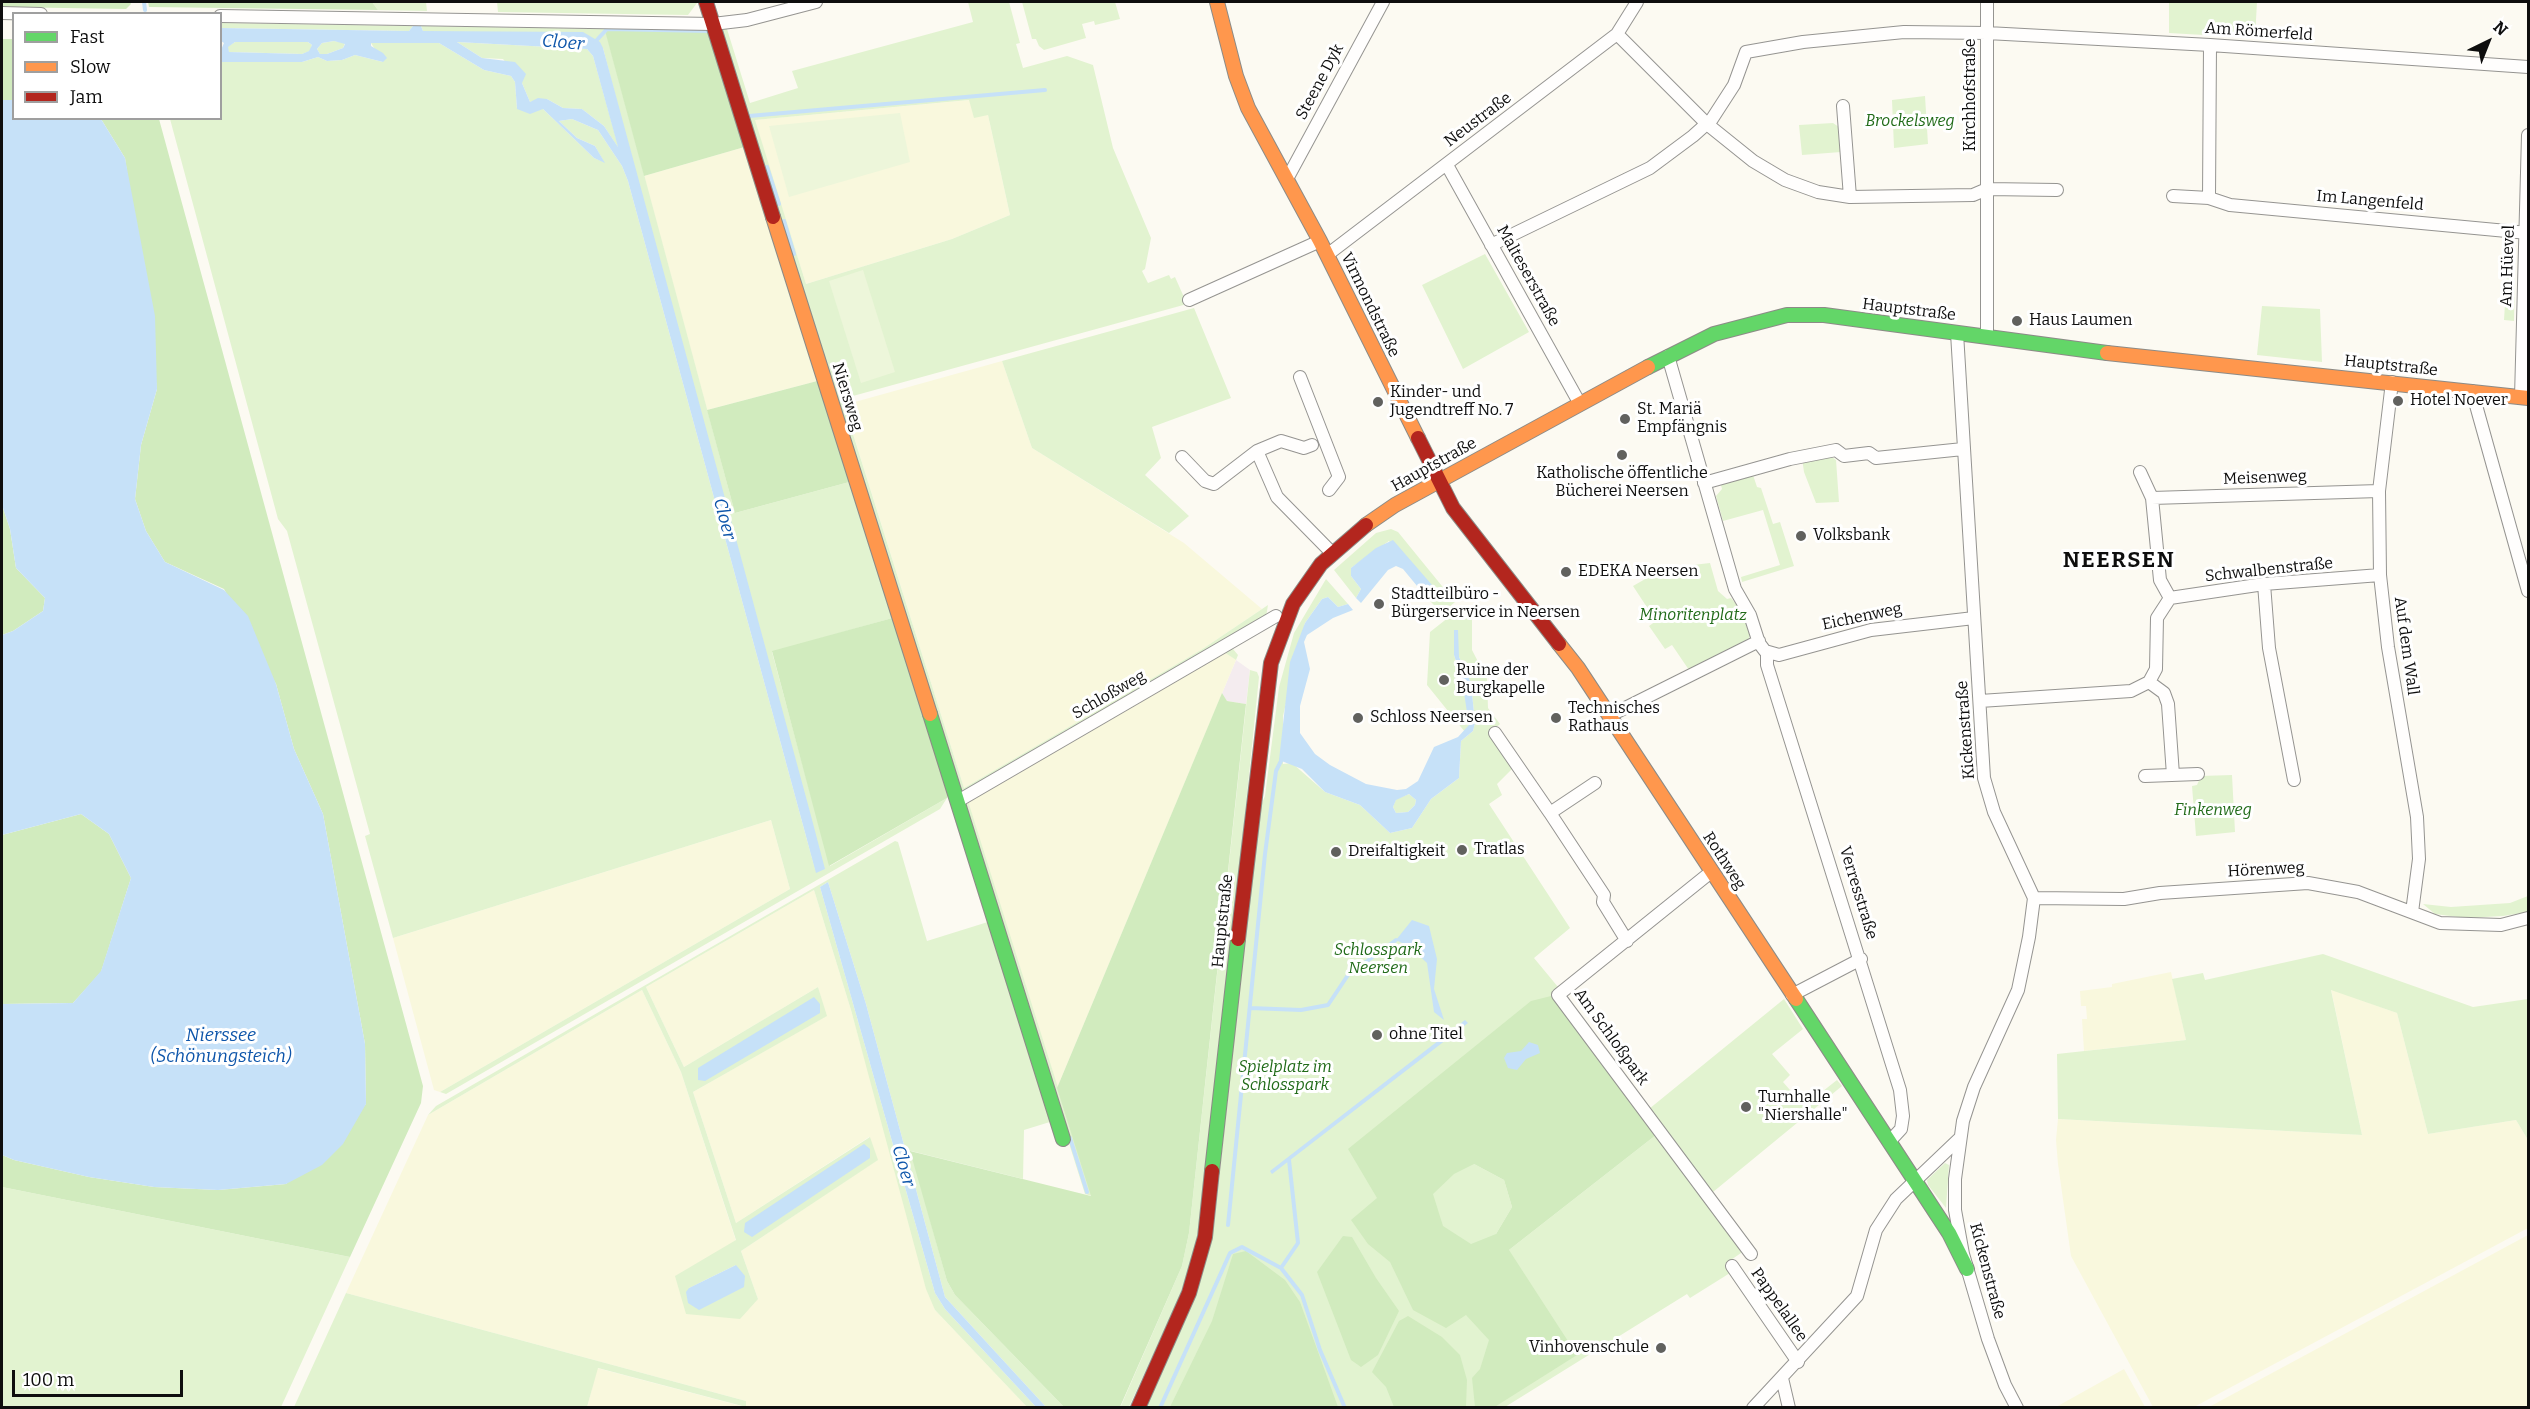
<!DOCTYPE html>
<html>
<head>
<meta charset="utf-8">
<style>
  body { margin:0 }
  #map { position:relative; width:2530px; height:1409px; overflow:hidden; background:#fcfaf2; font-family:Bitter,serif }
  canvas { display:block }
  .frame { position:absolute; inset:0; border:3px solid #0e0e0e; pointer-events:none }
  .legend { position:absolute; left:12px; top:12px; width:210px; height:108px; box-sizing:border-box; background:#fff; border:2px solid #9f9f9f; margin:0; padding:8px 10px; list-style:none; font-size:18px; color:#0e0e0e }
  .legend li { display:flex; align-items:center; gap:12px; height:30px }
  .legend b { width:30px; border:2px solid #9f9f9f }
  .north { position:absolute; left:2458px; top:12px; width:60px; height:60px; -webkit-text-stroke:4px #fff; paint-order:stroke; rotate:43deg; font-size:16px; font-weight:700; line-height:24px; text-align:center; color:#0e0e0e }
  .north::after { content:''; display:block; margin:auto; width:21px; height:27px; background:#0e0e0e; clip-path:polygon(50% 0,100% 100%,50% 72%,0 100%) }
  .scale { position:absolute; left:12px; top:1370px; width:171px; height:27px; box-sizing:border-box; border:3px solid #0e0e0e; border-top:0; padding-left:8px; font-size:18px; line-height:21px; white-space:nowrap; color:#0e0e0e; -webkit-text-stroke:4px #fff; paint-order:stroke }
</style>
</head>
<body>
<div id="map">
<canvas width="2530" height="1409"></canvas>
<div class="frame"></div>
<ul class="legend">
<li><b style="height:8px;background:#63d668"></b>Fast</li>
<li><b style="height:8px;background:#ff974d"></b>Slow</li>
<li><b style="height:8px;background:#b3261e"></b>Jam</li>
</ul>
<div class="north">N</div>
<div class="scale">100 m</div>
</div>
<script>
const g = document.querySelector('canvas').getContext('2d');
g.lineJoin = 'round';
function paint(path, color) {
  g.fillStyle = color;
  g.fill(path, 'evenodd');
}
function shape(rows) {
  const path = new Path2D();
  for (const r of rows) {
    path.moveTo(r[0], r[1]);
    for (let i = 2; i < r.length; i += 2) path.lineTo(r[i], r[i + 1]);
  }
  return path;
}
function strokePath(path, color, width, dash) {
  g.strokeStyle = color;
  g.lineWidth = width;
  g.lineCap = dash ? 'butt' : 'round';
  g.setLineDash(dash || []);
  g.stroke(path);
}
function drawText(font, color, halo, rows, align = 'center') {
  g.font = font + ' Bitter,serif';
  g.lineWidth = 6;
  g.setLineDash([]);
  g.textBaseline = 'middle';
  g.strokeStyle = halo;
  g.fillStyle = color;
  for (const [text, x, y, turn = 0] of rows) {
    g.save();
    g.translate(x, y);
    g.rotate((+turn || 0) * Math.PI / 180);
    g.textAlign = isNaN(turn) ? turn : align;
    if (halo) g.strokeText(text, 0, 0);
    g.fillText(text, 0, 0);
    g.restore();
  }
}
paint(shape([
  [1236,660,1250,670,1246,704,1227,701,1222,693]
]), '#f4ecef');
paint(shape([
  [970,100,988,115,1010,215,952,239,806,284,754,120],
  [748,146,821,380,707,410,644,176],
  [1002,361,1032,448,1184,543,1262,609,1201,650,964,788,844,405],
  [1225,652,1236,660,1057,1088,967,801],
  [771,820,790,889,440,1092,434,1090,393,938],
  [814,890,851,1010,935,1310,1027,1407,746,1407,746,1401,346,1293,428,1115,642,990,681,1072,736,1241,676,1276,758,1299,741,1251,877,1160,869,1137,736,1223,693,1092,826,1016,818,987,684,1067,646,987],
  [2171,972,2186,1040,2084,1051,2082,1019,2087,1019,2086,1006,2081,1006,2080,991,2112,987,2112,984],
  [2331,989,2397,1013,2428,1134,2516,1120,2528,1140,2528,1228,2194,1407,2153,1407,2071,1256,2058,1164,2056,1140,2058,1119,2362,1135],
  [2528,1235,2528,1407,2209,1407],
  [597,1368,745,1407,587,1408],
  [2124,1369,2145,1407,2056,1407]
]), '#f9f8dd');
paint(shape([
  [372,2,426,2,427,11,378,10],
  [497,2,697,2,697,3,688,15,498,12],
  [968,2,1009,2,1020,43,1016,44,1023,68,1067,56,1093,65,1113,148,1151,238,1145,269,1142,271,1148,283,1169,275,1171,279,1175,277,1187,304,842,399,964,788,1201,650,1268,605,1266,617,974,789,958,791,719,29,727,29,750,103,798,88,792,71,973,22],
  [969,100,974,118,988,115,1010,215,952,239,806,284,755,120],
  [1022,2,1115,2,1120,19,1095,25,1094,21,1082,24,1086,38,1044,50,1039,46,1036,39,1032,39],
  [2169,2,2257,2,2255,38,2169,33],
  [221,23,413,26,409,31,221,28],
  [421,26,605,29,735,513,853,481,896,617,772,652,830,866,947,798,940,809,446,1094,440,1092,790,889,771,820,393,938,365,836,370,834,287,531,278,519,170,119,220,118,221,62,302,62,318,57,327,61,342,60,355,55,383,62,371,43,439,43,484,70,511,76,515,82,517,109,543,109,594,158,604,162,595,146,577,138,559,121,572,119,598,130,622,166,628,181,816,873,603,48,423,31],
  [334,41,345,43,343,48,327,54,320,54,317,49,322,43],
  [235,42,308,42,312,45,310,51,302,54,229,52,227,47],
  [457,42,587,49,593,56,619,149,604,126,582,109,563,108,547,99,530,102,522,83,503,59,482,58],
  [1925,96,1928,144,1894,148,1892,100],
  [1833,123,1839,127,1841,152,1802,155,1799,125],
  [1485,254,1529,332,1463,369,1422,285],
  [2507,272,2515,272,2514,321,2504,320],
  [2262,306,2320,309,2322,362,2257,355],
  [1194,308,1231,398,1152,427,1161,458,1145,475,1189,516,1169,533,1032,448,1002,361],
  [1828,454,1836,460,1839,502,1816,503,1804,472,1802,458],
  [1753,475,1757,487,1761,488,1773,524,1780,522,1794,566,1742,582,1741,577,1780,565,1763,510,1723,521,1716,496,1722,489,1721,485],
  [1391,529,1398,532,1455,602,1442,613,1427,598,1432,598,1389,541,1351,568,1351,576,1361,589,1356,598,1334,570,1376,533],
  [1710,563,1718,591,1727,599,1731,598,1741,610,1750,635,1748,641,1689,670,1672,645,1665,649,1649,626,1656,621,1633,586,1647,578,1684,566],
  [1326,579,1348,604,1338,607,1328,597,1322,599,1305,623,1283,716,1283,764,1292,763,1325,792,1360,805,1390,833,1412,828,1431,799,1459,778,1461,741,1473,731,1475,723,1471,683,1459,657,1454,655,1462,680,1470,724,1465,732,1427,685,1430,632,1463,606,1472,619,1472,650,1487,679,1488,708,1500,724,1490,733,1512,769,1497,784,1502,795,1489,804,1570,928,1534,958,1558,987,1552,991,1555,995,1474,1164,1504,1180,1512,1207,1496,1234,1509,1250,1656,1135,1709,1208,1713,1209,1741,1248,1741,1253,1725,1264,1730,1273,1690,1298,1687,1294,1505,1407,1143,1408,1214,1227,1258,813,1265,796,1279,687,1294,633],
  [1233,649,1238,655,1236,660,1224,652,968,801,1092,1196,1085,1194,962,804,1225,650],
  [1250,670,1257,672,1259,677,1208,1176,1200,1222,1193,1257,1178,1300,1129,1407,1120,1408,1182,1266,1189,1233],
  [2232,775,2235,832,2196,836,2192,786,2197,785,2201,776],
  [1409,794,1416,800,1415,805,1408,812,1396,813,1393,807,1396,799],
  [895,841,898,842,927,941,991,921,1053,1121,1024,1130,1023,1179,911,1151,947,1281,955,1295,1064,1407,1046,1407,945,1297,866,1004,828,882,820,887,935,1293,945,1309,1036,1407,1027,1407,935,1310,926,1289,851,1010,814,890,646,987,684,1067,818,987,827,1016,693,1092,736,1223,870,1137,878,1160,741,1251,758,1299,740,1319,686,1314,675,1276,736,1240,681,1072,642,990,428,1115,436,1106],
  [736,1265,688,1303,689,1288],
  [2528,896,2528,912,2503,916,2466,918,2435,914,2423,904,2451,907,2510,903],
  [2323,954,2473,1007,2528,999,2528,1140,2516,1120,2428,1134,2397,1013,2331,990,2362,1135,2058,1119,2057,1054,2186,1040,2172,979,2203,973,2205,980],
  [1784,999,1803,1029,1772,1054,1790,1075,1783,1082,1804,1106,1837,1080,1842,1086,1713,1192,1708,1192,1649,1109],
  [1945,1163,1949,1165,1946,1208,1928,1185,1927,1180],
  [2,1187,350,1257,281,1407,2,1407],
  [346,1293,746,1401,746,1407,598,1368,587,1407,294,1407]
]), '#e2f3d0');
paint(shape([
  [2,2,130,2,131,4,126,9,2,7],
  [148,2,372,2,378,10,149,7],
  [604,27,712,29,748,146,644,176],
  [2,39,13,39,13,100,2,100],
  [101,119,159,119,423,1086,421,1103,350,1257,2,1187,2,1155,14,1160,89,1177,154,1187,218,1190,286,1184,366,1104,365,1044,323,814,294,749,276,684,224,589,165,562,146,531,135,499,141,445,157,389,125,158],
  [821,380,853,481,735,513,707,410],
  [2,505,10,529,16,568,45,598,43,611,13,631,2,635],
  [896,617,950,791,947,798,829,866,772,651],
  [1222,693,1227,701,1246,704,1189,1233,1182,1266,1120,1407,1064,1407,955,1295,947,1281,910,1151,1091,1196,1057,1088],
  [81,814,109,834,131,878,101,972,73,1003,2,1004,2,835],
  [1555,995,1563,1006,1563,1012,1656,1135,1509,1250,1577,1355,1493,1408,1475,1407,1472,1378,1480,1369,1489,1340,1466,1315,1446,1328,1413,1310,1390,1262,1368,1244,1351,1220,1377,1198,1348,1149,1531,1001],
  [1474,1164,1504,1180,1512,1207,1496,1234,1471,1244,1443,1226,1433,1194,1454,1174],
  [1343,1236,1352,1237,1376,1278,1399,1311,1378,1355,1361,1367,1351,1360,1317,1272],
  [1246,1251,1285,1280,1300,1302,1338,1407,1170,1407,1212,1321,1233,1254],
  [1408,1316,1442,1337,1460,1355,1467,1380,1466,1407,1394,1407,1386,1387,1372,1372,1399,1321]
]), '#d1ebbe');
paint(shape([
  [900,113,910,162,789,197,769,126],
  [863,270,895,372,861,383,829,281]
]), '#edf6da');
paint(shape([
  [413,26,421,26,423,31,583,32,600,42,603,48,810,812,825,869,816,873,628,181,622,166,598,130,572,119,559,121,577,138,595,146,605,163,594,158,543,109,530,114,517,109,515,82,511,76,484,70,439,43,371,43,371,46,383,53,387,58,383,62,355,55,342,60,327,61,318,57,302,62,221,62,221,50,224,43,221,41,221,28,409,31],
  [334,41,345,44,343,48,327,54,320,54,317,49,322,43],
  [235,42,308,42,312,45,309,51,302,54,229,52,228,47],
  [457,42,587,49,593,56,618,147,604,126,582,109,563,108,547,99,538,98,530,102,522,83,526,74,515,62,482,58],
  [2,100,13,100,14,118,101,119,125,158,155,316,157,389,141,445,135,499,146,531,165,562,224,590,248,616,276,684,294,749,323,814,365,1044,366,1104,343,1144,322,1165,286,1184,218,1190,154,1187,89,1177,14,1160,2,1155,2,1004,73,1003,101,971,131,878,109,834,81,814,2,835,2,635,13,631,43,611,45,598,16,568,10,529,2,505],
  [1393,540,1432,585,1436,595,1427,598,1403,569,1396,566,1388,570,1361,603,1356,598,1361,589,1351,576,1351,568,1376,548],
  [1328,597,1338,607,1348,604,1353,610,1333,618,1307,635,1304,642,1310,669,1300,706,1300,733,1315,754,1330,765,1366,784,1397,790,1406,789,1418,781,1434,747,1458,737,1469,725,1462,680,1454,655,1454,630,1458,630,1459,657,1471,683,1475,723,1473,731,1461,741,1459,778,1431,799,1412,828,1390,833,1360,805,1325,792,1302,769,1279,760,1290,662,1305,623,1322,599],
  [1409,794,1416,800,1415,805,1408,812,1396,813,1393,807,1396,800],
  [828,882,866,1004,945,1297,1046,1407,1036,1407,945,1309,935,1293,820,887],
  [1412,920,1429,926,1437,959,1434,989,1444,1020,1434,1012,1427,963,1410,947,1396,940],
  [814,997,820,1004,820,1013,705,1081,698,1080,698,1068],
  [1465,1020,1468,1023,1272,1174,1270,1171],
  [1529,1042,1538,1045,1540,1053,1526,1059,1517,1070,1508,1068,1504,1058,1507,1053,1521,1051],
  [864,1144,870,1149,870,1158,752,1237,744,1232,745,1223],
  [736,1265,745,1276,744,1287,699,1310,688,1303,686,1292,689,1288]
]), '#c6e1f8');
strokePath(shape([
  [144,2,145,10],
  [595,42,607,29,709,31],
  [749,116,1045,90],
  [767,167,779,204],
  [784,221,794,254],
  [1250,1008,1301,1010,1328,1005,1348,975,1396,940],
  [1070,1138,1087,1192],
  [1228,1225,1265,854,1276,771,1281,761],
  [1281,1268,1298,1243,1289,1160],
  [1160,1408,1230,1253,1242,1247,1281,1268,1302,1295,1320,1350,1345,1408]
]), '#c6e1f8', 4);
const street = shape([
  [1987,2,1987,336],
  [2,13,41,14],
  [220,16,713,24,747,20,816,2],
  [1617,34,1707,124,1753,161,1785,180,1818,192,1850,197,1973,195,1987,189,2057,190],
  [2210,45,2209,198,2230,205,2528,233],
  [1843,106,1850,197],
  [1447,165,1580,404],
  [1287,179,1383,2],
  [2173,196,2209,198],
  [1491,245,1650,168,1693,136,1712,119,1734,85,1746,52,1803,42,1904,32,1987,33,2210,45,2528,67],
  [1327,255,1617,34,1637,2],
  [1189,300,1320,241],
  [1957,333,1984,778,1994,812,2034,898,2029,937,2018,990,1974,1087,1963,1121,1955,1179,1955,1210,1963,1254,1988,1339,2005,1385,2017,1408],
  [1668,356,1735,589,1750,615,1759,643,1765,651,1779,655,1871,630,1974,618],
  [1300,377,1339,477,1329,490],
  [2392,382,2379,491,2380,575,2388,647,2417,817,2419,859,2412,912],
  [2472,391,2528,591],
  [2521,397,2528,135],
  [1257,451,1281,441,1304,448,1312,445],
  [1182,457,1205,481,1214,484,1257,451,1277,497,1332,553],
  [2140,472,2152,498,2160,580,2170,598],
  [1704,483,1790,459,1836,450,1844,456,1869,453,1876,458,1963,449],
  [2152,498,2379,491],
  [2264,584,2269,648,2294,780],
  [1767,652,1767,665,1900,1090,1903,1116,1901,1129,1889,1142],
  [2149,682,2164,693,2168,704,2173,775],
  [1980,701,2131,691,2149,682,2156,669,2157,618,2170,598,2264,584,2380,575],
  [1609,716,1759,641],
  [1495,733,1550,813],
  [2145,776,2198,774],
  [1595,783,1550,813,1604,895,1603,902,1627,941],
  [958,801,1276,616],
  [1711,872,1558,995,1751,1254],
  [2034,898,2124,899,2160,893,2308,883,2358,892,2440,923,2501,925,2528,918],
  [1792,995,1861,959],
  [1732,1266,1798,1362],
  [1782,1378,1789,1408],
  [1753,1408,1857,1296,1876,1230,1896,1199,1960,1138]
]);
const fast = shape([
  [1648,367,1714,334,1787,315,1824,315,2107,353],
  [930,714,1063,1139],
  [1796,999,1949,1233,1967,1269],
  [1212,1171,1238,939]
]);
const slow = shape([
  [1217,2,1236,76,1248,108,1320,241,1418,438],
  [773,217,930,714],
  [2107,353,2528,398],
  [1366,525,1395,505,1648,367],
  [1559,644,1578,668,1796,999]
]);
const jam = shape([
  [706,2,773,217],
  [1418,438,1453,508,1559,644],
  [1238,939,1271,663,1293,604,1321,564,1366,525],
  [1138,1408,1189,1293,1205,1237,1212,1171]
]);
strokePath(street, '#959491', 14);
strokePath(fast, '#8c8b87', 16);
strokePath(slow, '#8c8b87', 16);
strokePath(jam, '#8c8b87', 16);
strokePath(street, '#fffefd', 12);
strokePath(fast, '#63d668', 14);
strokePath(slow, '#ff974d', 14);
strokePath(jam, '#b3261e', 14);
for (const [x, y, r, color] of [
  [2017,321,6,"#61615e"],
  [2398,401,6,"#61615e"],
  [1378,402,6,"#61615e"],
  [1625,419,6,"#61615e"],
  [1622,455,6,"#61615e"],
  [1801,536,6,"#61615e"],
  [1566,572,6,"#61615e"],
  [1379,604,6,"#61615e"],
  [1444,680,6,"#61615e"],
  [1358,718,6,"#61615e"],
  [1556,718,6,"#61615e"],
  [1462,850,6,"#61615e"],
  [1336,852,6,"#61615e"],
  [1377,1035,6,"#61615e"],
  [1746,1107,6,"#61615e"],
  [1661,1348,6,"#61615e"]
]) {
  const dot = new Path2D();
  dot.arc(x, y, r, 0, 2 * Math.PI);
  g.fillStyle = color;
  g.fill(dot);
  strokePath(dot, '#fff', 2);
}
drawText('16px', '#0e0e0e', '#fff', [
  ["Am Römerfeld",2259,32,4],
  ["Steene Dyk",1320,82,-62],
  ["Kirchhofstraße",1971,95,-90],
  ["Neustraße",1478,120,-37],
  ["Im Langenfeld",2370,201,5],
  ["Am Hüevel",2508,266,-88],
  ["Malteserstraße",1528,276,61],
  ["Virmondstraße",1370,305,64],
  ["Hauptstraße",1909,310,7],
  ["Hauptstraße",2391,366,6],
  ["Niersweg",847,397,73],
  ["Hauptstraße",1434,465,-29],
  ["Meisenweg",2265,478,-2],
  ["Schwalbenstraße",2269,570,-6],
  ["Eichenweg",1862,617,-12],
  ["Auf dem Wall",2406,646,82],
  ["Schloßweg",1109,695,-30],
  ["Kickenstraße",1966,730,-94],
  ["Rothweg",1724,861,57],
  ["Hörenweg",2266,870,-3],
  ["Verresstraße",1858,893,73],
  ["Hauptstraße",1223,921,-84],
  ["Am Schloßpark",1611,1037,54],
  ["Kickenstraße",1987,1271,75],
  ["Pappelallee",1779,1305,55]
]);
drawText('italic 16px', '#216b19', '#fff', [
  ["Brockelsweg",1910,122],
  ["Minoritenplatz",1693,616],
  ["Finkenweg",2213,811],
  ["Schlosspark",1378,951],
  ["Neersen",1378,969],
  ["Spielplatz im",1285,1068],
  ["Schlosspark",1285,1086]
]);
drawText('16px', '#0e0e0e', '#fff', [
  ["Haus Laumen",2029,321],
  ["Kinder- und",1390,393],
  ["Jugendtreff No. 7",1390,411],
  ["Hotel Noever",2410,401],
  ["St. Mariä",1637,410],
  ["Empfängnis",1637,428],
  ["Katholische öffentliche",1622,474,"center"],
  ["Bücherei Neersen",1622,492,"center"],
  ["Volksbank",1813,536],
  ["EDEKA Neersen",1578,572],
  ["Stadtteilbüro -",1391,595],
  ["Bürgerservice in Neersen",1391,613],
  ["Ruine der",1456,671],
  ["Burgkapelle",1456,689],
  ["Technisches",1568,709],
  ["Rathaus",1568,727],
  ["Schloss Neersen",1370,718],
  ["Tratlas",1474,850],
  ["Dreifaltigkeit",1348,852],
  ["ohne Titel",1389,1035],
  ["Turnhalle",1758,1098],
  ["\"Niershalle\"",1758,1116],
  ["Vinhovenschule",1649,1348,"right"]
], 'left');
drawText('italic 18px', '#0d55aa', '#fff', [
  ["Cloer",563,43,5],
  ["Cloer",724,519,75],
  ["Nierssee",221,1036],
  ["(Schönungsteich)",221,1057],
  ["Cloer",903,1166,74]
]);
g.letterSpacing = '1.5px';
drawText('bold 22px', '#0e0e0e', '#fff', [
  ["NEERSEN",2119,561]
]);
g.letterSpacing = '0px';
</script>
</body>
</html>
